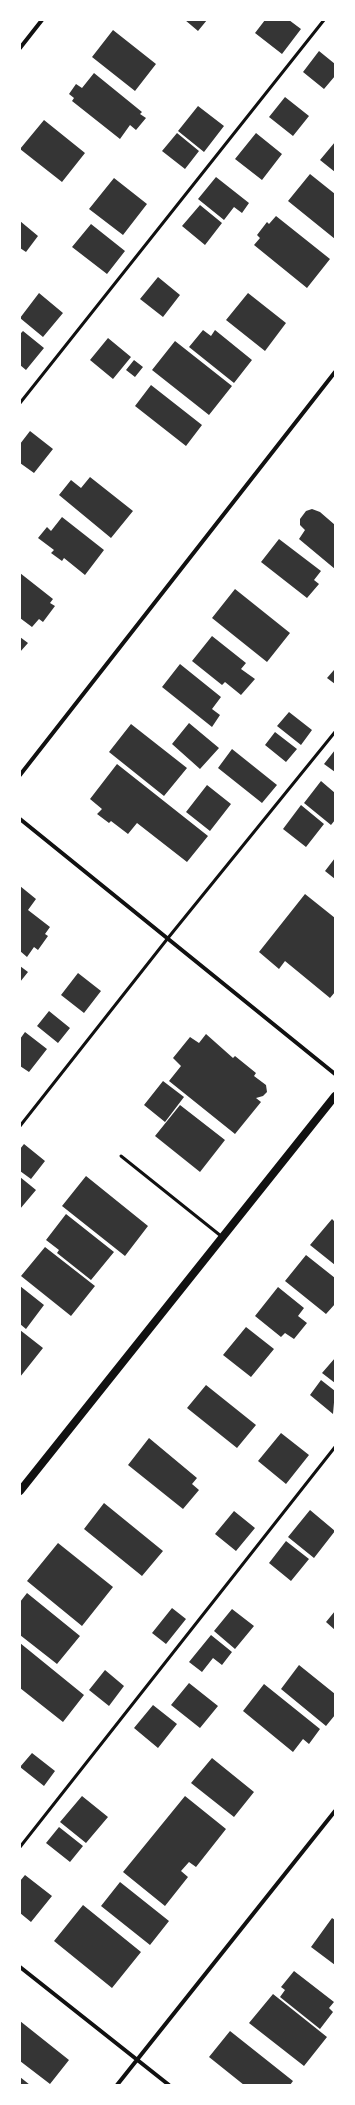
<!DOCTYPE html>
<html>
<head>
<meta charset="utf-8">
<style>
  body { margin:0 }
  #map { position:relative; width:355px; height:2105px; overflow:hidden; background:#fff; font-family:Helvetica,sans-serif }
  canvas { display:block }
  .frame { position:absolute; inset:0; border:21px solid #fff; pointer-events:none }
</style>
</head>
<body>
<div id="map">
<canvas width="355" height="2105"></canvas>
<div class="frame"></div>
</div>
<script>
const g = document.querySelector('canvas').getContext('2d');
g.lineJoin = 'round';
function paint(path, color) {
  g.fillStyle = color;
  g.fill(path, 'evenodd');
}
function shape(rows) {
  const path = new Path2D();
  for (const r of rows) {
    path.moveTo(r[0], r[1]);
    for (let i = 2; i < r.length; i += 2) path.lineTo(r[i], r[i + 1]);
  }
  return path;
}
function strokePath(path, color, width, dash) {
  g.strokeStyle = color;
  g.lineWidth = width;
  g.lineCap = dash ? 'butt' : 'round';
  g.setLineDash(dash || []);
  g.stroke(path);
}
paint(shape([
  [185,20,207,20,198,31],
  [265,20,289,20,301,29,282,54,255,33],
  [113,30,156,64,135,91,92,57],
  [319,51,335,64,335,76,324,89,303,72],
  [94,73,142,112,140,114,146,118,136,130,130,125,120,139,72,101,74,98,69,94,76,84,82,88],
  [285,97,309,116,293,136,269,117],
  [198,106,224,126,204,152,178,131],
  [44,120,85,153,62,182,20,149],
  [177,133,199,151,185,169,162,151],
  [256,133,282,154,262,180,235,159],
  [335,142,335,172,320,160],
  [310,174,335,194,335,239,288,201],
  [216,177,249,203,242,213,234,207,224,220,198,199],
  [114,178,147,204,123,235,89,209],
  [200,205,222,223,205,245,182,226],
  [276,216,330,259,307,288,254,245,260,238,257,235,267,222,269,224],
  [20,221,38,236,26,252,20,248],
  [91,224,125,251,107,274,72,247],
  [158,277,180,295,163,317,140,299],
  [39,293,63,313,43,337,20,318],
  [248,293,286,323,265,351,226,320],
  [203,330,211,336,215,330,252,360,234,383,189,347],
  [23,331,44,348,26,370,20,365,20,334],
  [108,338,131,357,113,379,90,360],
  [175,341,232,386,209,415,152,370],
  [134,360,143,367,135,377,126,370],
  [151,385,202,425,186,446,135,406],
  [30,431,53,449,34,473,20,463,20,444],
  [90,477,133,511,111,538,59,495,71,480,81,488],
  [312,509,320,512,335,525,335,569,299,539,305,530,300,525,300,519,306,511],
  [62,517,104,550,85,575,64,558,62,561,51,553,54,550,38,538,47,527,51,531],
  [279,539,321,571,314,580,319,584,307,598,261,562],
  [20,573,53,599,50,603,55,606,43,622,39,619,32,627,20,618],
  [235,589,290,633,267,662,212,618],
  [212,636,246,663,241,669,255,679,241,695,225,682,222,685,192,661],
  [20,637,28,643,20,652],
  [180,664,221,697,212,709,220,715,212,727,162,687],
  [334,670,335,670,335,684,327,678],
  [289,712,312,730,301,745,277,726],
  [189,723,219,748,200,769,172,744],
  [131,724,187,768,164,796,109,752],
  [275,732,297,749,286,762,265,745],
  [232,749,277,785,262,803,218,768],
  [335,750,335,772,324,764],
  [117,764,208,836,187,862,137,823,128,834,111,821,109,823,97,814,102,809,90,799],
  [321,781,335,793,335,820,331,825,304,803],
  [207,785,231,804,210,831,186,812],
  [301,805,324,824,306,847,283,829],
  [335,858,335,879,325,871],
  [20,886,36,899,28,910,50,927,45,934,48,936,38,950,34,947,27,957,20,951],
  [305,894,335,918,335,992,330,998,285,961,279,969,259,952],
  [20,966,28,972,20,982],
  [78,973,101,991,84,1013,61,995],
  [49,1011,70,1028,58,1043,37,1026],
  [25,1032,47,1049,29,1072,20,1066,20,1039],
  [206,1034,233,1058,235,1056,256,1073,254,1076,266,1085,267,1092,263,1096,256,1098,261,1102,235,1134,169,1081,181,1066,173,1058,190,1037,199,1043],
  [163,1081,184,1097,165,1122,144,1105],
  [180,1105,225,1140,200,1172,155,1136],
  [24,1144,45,1161,31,1179,20,1171,20,1149],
  [86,1176,148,1226,125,1256,62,1206],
  [20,1177,36,1190,20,1209],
  [66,1214,114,1252,91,1280,57,1253,59,1250,46,1240],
  [332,1219,335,1222,335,1265,310,1245],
  [45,1247,95,1286,71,1316,21,1276],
  [306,1255,335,1278,335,1304,326,1314,285,1281],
  [20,1286,44,1305,26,1329,20,1324],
  [278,1287,304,1308,298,1316,307,1323,294,1339,285,1333,281,1337,255,1316],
  [246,1327,274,1349,251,1377,223,1355],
  [20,1330,43,1348,20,1377],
  [335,1358,335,1383,322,1373],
  [321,1380,335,1391,333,1414,310,1395],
  [206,1385,256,1425,237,1448,187,1408],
  [281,1433,309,1455,286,1484,258,1461],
  [149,1438,197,1478,192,1484,199,1490,183,1509,128,1465],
  [104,1503,163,1551,142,1576,84,1529],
  [310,1510,335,1531,314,1558,288,1537],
  [234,1511,255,1528,236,1551,215,1534],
  [286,1541,309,1559,291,1581,269,1563],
  [58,1543,113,1587,82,1626,27,1581],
  [27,1593,80,1636,57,1664,20,1635,20,1602],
  [172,1608,186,1619,166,1644,152,1633],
  [232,1609,254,1626,235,1649,214,1631],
  [335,1611,335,1630,326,1622],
  [211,1635,232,1652,222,1665,213,1658,202,1672,189,1662],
  [20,1643,84,1695,63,1722,20,1688],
  [299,1665,335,1694,335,1715,326,1726,281,1689],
  [105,1670,124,1686,109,1706,89,1690],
  [189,1683,218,1706,200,1728,171,1705],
  [264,1684,320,1729,309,1744,303,1739,293,1752,243,1711],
  [153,1705,177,1724,158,1748,134,1728],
  [32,1753,55,1771,44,1786,20,1767],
  [212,1758,254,1792,234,1817,191,1783],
  [82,1796,108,1817,86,1843,60,1822],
  [185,1796,226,1829,196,1867,189,1862,181,1871,188,1877,165,1906,123,1872],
  [59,1827,83,1846,70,1862,46,1843],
  [25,1875,52,1896,31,1922,20,1913,20,1881],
  [120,1882,169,1921,150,1945,101,1906],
  [83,1905,141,1952,112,1988,54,1941],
  [332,1918,335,1920,335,1965,311,1947],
  [294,1971,334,2002,329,2008,333,2012,320,2029,280,1997,285,1990,281,1987],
  [273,1994,327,2037,304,2066,249,2023],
  [20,2021,69,2060,50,2084,20,2061],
  [230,2031,293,2081,290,2085,244,2085,209,2057],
  [20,2077,30,2085,20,2085]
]), '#353535');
strokePath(shape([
  [20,403,324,20],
  [20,1126,168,938,335,732],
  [121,1156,221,1236],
  [20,1847,335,1447]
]), '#111', 3);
strokePath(shape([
  [20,48,42,20],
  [20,775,335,372],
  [20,819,335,1074],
  [20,1967,169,2085],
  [117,2085,335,1811]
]), '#111', 4);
strokePath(shape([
  [20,1491,335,1096]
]), '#111', 8);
</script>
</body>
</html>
